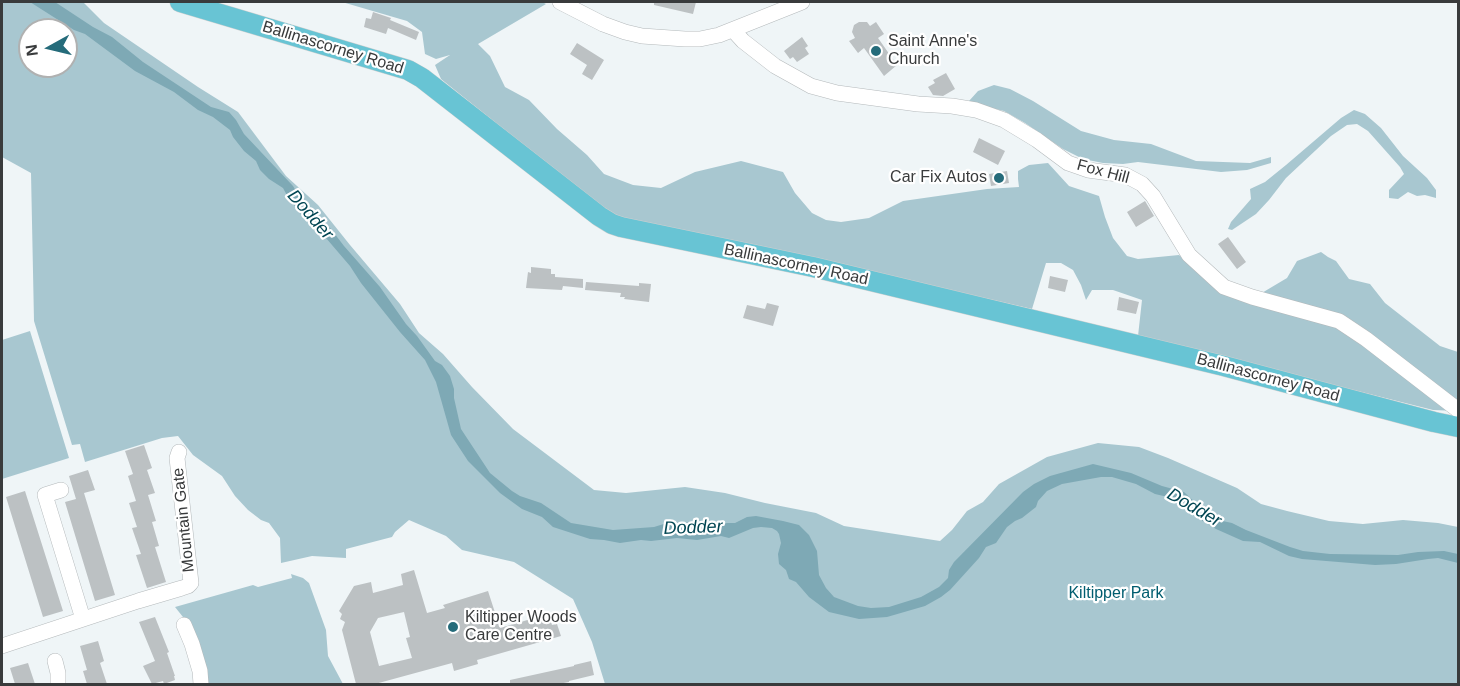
<!DOCTYPE html>
<html>
<head>
<meta charset="utf-8">
<style>
  body { margin:0 }
  #map { position:relative; width:1460px; height:686px; overflow:hidden; background:#eff5f7; font-family:Helvetica,sans-serif }
  canvas { display:block }
  .frame { position:absolute; inset:0; border:3px solid #393b3c; pointer-events:none }
  .north { position:absolute; left:18px; top:18px; width:60px; height:60px; box-sizing:border-box; background:#fff; border:2px solid #b0b1b1; border-radius:50%; rotate:262deg; font-size:16px; font-weight:700; line-height:24px; text-align:center; color:#393b3c }
  .north::after { content:''; display:block; margin:auto; width:21px; height:27px; background:#256b7a; clip-path:polygon(50% 0,100% 100%,50% 72%,0 100%) }
</style>
</head>
<body>
<div id="map">
<canvas width="1460" height="686"></canvas>
<div class="frame"></div>
<div class="north">N</div>
</div>
<script>
const g = document.querySelector('canvas').getContext('2d');
g.lineJoin = 'round';
function paint(path, color) {
  g.fillStyle = color;
  g.fill(path, 'evenodd');
}
function shape(rows) {
  const path = new Path2D();
  for (const r of rows) {
    path.moveTo(r[0], r[1]);
    for (let i = 2; i < r.length; i += 2) path.lineTo(r[i], r[i + 1]);
  }
  return path;
}
function strokePath(path, color, width, dash) {
  g.strokeStyle = color;
  g.lineWidth = width;
  g.lineCap = dash ? 'butt' : 'round';
  g.setLineDash(dash || []);
  g.stroke(path);
}
function drawText(font, color, halo, rows, align = 'center') {
  g.font = font + ' Helvetica,sans-serif';
  g.lineWidth = 4.5;
  g.setLineDash([]);
  g.textBaseline = 'middle';
  g.strokeStyle = halo;
  g.fillStyle = color;
  for (const [text, x, y, turn = 0] of rows) {
    g.save();
    g.translate(x, y);
    g.rotate((+turn || 0) * Math.PI / 180);
    g.textAlign = isNaN(turn) ? turn : align;
    if (halo) g.strokeText(text, 0, 0);
    g.fillText(text, 0, 0);
    g.restore();
  }
}
paint(shape([
  [2,2,83,2,104,23,198,87,238,112,286,176,318,205,350,245,400,304,419,333,443,354,472,387,513,429,594,490,626,493,685,487,725,493,765,503,816,513,844,526,940,541,952,530,967,511,983,502,999,484,1047,457,1098,443,1139,447,1168,458,1237,488,1261,504,1287,511,1329,521,1363,524,1403,520,1438,523,1458,527,1458,684,605,684,592,642,573,599,514,562,462,550,446,536,409,520,395,532,392,537,346,549,346,558,312,556,281,563,280,538,269,523,261,520,248,510,235,496,222,476,193,455,178,436,162,438,85,462,80,444,72,445,34,321,31,173,2,157],
  [30,30,66,30,66,66,30,66],
  [342,2,542,2,546,4,478,44,490,56,505,87,529,100,557,129,587,155,604,174,633,185,661,188,695,172,741,161,783,172,795,193,812,213,826,220,841,222,869,218,903,201,987,189,1019,187,1018,179,1018,171,1029,165,1048,163,1069,186,1099,196,1105,217,1113,238,1127,256,1138,259,1179,255,1193,266,1250,300,1287,278,1297,261,1321,252,1328,257,1336,261,1349,279,1370,284,1385,303,1440,346,1458,352,1458,411,1433,410,1138,336,1142,300,1113,290,1092,290,1086,300,1081,285,1073,270,1061,263,1046,263,1032,309,811,258,638,222,607,212,441,79,435,65,450,55,436,59,425,54,422,32,407,21],
  [994,85,1010,89,1033,101,1081,131,1114,140,1151,144,1196,161,1250,163,1271,157,1271,163,1247,170,1221,172,1138,162,1123,164,1103,163,1083,159,1063,149,1025,123,1004,111,978,105,969,101,978,91],
  [1354,110,1365,114,1381,128,1403,156,1427,178,1436,190,1436,198,1425,195,1417,196,1408,192,1398,199,1389,198,1389,190,1404,174,1400,167,1368,131,1357,124,1347,125,1331,136,1286,178,1269,200,1256,214,1232,230,1228,229,1231,222,1251,199,1250,189,1265,182,1286,165,1341,118],
  [30,331,69,458,2,479,2,340],
  [291,574,303,578,309,583,326,630,328,656,343,684,205,684,191,627,175,607,253,585,258,587,292,578]
]), '#a8c7d0');
paint(shape([
  [30,2,55,2,93,27,112,37,143,62,211,107,229,112,236,120,244,134,293,186,299,196,331,229,344,246,380,287,406,324,417,336,435,361,442,365,450,376,454,389,454,398,461,429,490,473,512,491,520,496,541,503,571,523,613,530,654,527,667,523,697,522,708,524,728,523,735,523,747,517,756,516,783,521,799,525,809,535,817,551,819,575,826,588,834,597,858,606,871,608,889,607,921,597,939,587,948,578,949,570,954,562,1023,492,1034,484,1050,476,1093,464,1131,473,1162,486,1184,492,1202,509,1218,520,1232,523,1246,530,1290,547,1303,551,1330,554,1398,555,1418,552,1444,551,1458,554,1458,563,1438,558,1428,559,1396,564,1375,565,1302,559,1289,556,1260,542,1243,541,1216,529,1199,519,1180,503,1172,498,1155,494,1136,484,1112,477,1101,477,1062,484,1047,491,1038,501,1036,507,1022,518,1015,521,1007,527,996,543,986,547,979,558,950,590,941,597,925,606,887,617,859,619,829,612,809,597,796,582,789,579,786,570,779,564,778,554,781,543,779,534,777,531,772,528,761,527,753,528,729,538,721,536,697,540,677,538,651,541,641,540,620,543,604,540,590,539,553,527,542,517,522,509,500,493,468,461,451,435,436,382,425,360,400,332,361,283,350,266,326,238,308,223,302,213,290,201,283,188,269,179,260,170,256,161,244,151,233,137,230,130,213,117,198,110,174,92,135,71,85,34,74,30]
]), '#7ea9b5');
paint(shape([
  [654,2,696,2,693,14,654,5],
  [373,12,391,18,390,20,419,32,416,40,388,28,386,34,364,27,366,18,371,19],
  [859,22,867,22,870,26,876,22,884,34,878,38,897,65,884,76,864,48,858,53,849,41,855,38,852,32,854,25],
  [802,37,808,46,805,48,809,54,797,62,793,57,790,59,784,51],
  [577,43,604,60,592,80,582,74,587,65,570,54],
  [946,73,955,89,943,96,933,95,928,87,935,83,933,80],
  [979,138,1005,151,998,165,973,152],
  [1007,171,1009,183,991,186,989,174],
  [1145,201,1154,216,1136,227,1127,212],
  [1228,237,1246,262,1237,269,1218,244],
  [531,267,551,269,551,274,555,274,555,277,583,279,583,288,563,286,562,290,526,288,528,272,531,273],
  [1050,276,1068,280,1065,292,1048,288],
  [586,282,639,286,639,283,651,284,649,302,624,299,625,297,620,297,621,293,585,290],
  [1119,297,1139,302,1136,314,1117,310],
  [767,303,779,306,773,326,743,318,747,305,765,309],
  [144,445,152,468,147,470,155,493,148,495,156,521,152,522,159,546,155,547,166,582,147,588,136,555,141,554,132,528,137,527,129,503,136,501,128,476,133,474,125,451],
  [88,470,95,490,84,493,115,595,95,601,65,502,76,499,69,476],
  [25,491,63,611,43,617,6,497],
  [414,570,427,613,445,608,443,605,488,591,500,628,548,614,552,625,557,624,561,636,477,660,478,664,454,671,452,663,375,684,356,684,342,630,345,622,340,619,342,614,339,611,354,586,371,582,373,593,403,585,401,574],
  [404,612,410,637,406,638,412,658,379,666,370,632,378,618],
  [155,617,169,652,167,653,175,676,174,676,175,680,164,684,163,681,152,684,143,666,155,661,139,622],
  [98,641,104,661,100,663,107,684,87,684,83,671,87,670,80,646],
  [591,661,594,675,569,681,569,682,558,684,510,684,510,680,574,666,574,665],
  [28,663,35,684,15,684,10,668]
]), '#bcc1c3');
const minor = shape([
  [560,2,603,24,625,32,642,36,685,39,700,39,719,35,802,2],
  [733,30,743,41,775,66,811,86,837,93,918,104,952,106,976,110,1004,120,1037,140,1068,163,1088,170,1125,175,1142,184,1153,196,1189,255,1224,287,1252,297,1339,321,1366,339,1458,410],
  [61,490,45,495,83,619],
  [184,625,192,644,200,671,201,684],
  [2,646,138,601,182,588,188,586,191,583,177,458,179,452],
  [55,661,58,673,58,684]
]);
const major = shape([
  [180,2,408,70,422,78,599,216,612,224,621,227,813,267,1224,366,1434,422,1458,427]
]);
strokePath(minor, '#b4b9bb', 16);
strokePath(major, '#cfd0d0', 21);
strokePath(minor, '#fff', 15);
strokePath(major, '#68c4d4', 20);
for (const [x, y, r, color] of [
  [876,51,6,"#256b7a"],
  [999,178,6,"#256b7a"],
  [453,627,6,"#256b7a"]
]) {
  const dot = new Path2D();
  dot.arc(x, y, r, 0, 2 * Math.PI);
  g.fillStyle = color;
  g.fill(dot);
  strokePath(dot, '#fff', 2);
}
drawText('16px', '#393b3c', '#fff', [
  ["Saint Anne's",888,42],
  ["Church",888,60],
  ["Car Fix Autos",987,178,"right"],
  ["Kiltipper Woods",465,618],
  ["Care Centre",465,636]
], 'left');
drawText('16px', '#393b3c', '#fff', [
  ["Ballinascorney Road",333,48,17],
  ["Fox Hill",1103,172,15],
  ["Ballinascorney Road",796,265,12],
  ["Ballinascorney Road",1268,378,15],
  ["Mountain Gate",184,520,-96]
]);
drawText('16px', '#005d6f', '#fff', [
  ["Kiltipper Park",1116,594]
]);
drawText('italic 18px', '#014552', '#fff', [
  ["Dodder",310,215,49],
  ["Dodder",1194,508,30],
  ["Dodder",693,528,-2]
]);
</script>
</body>
</html>
